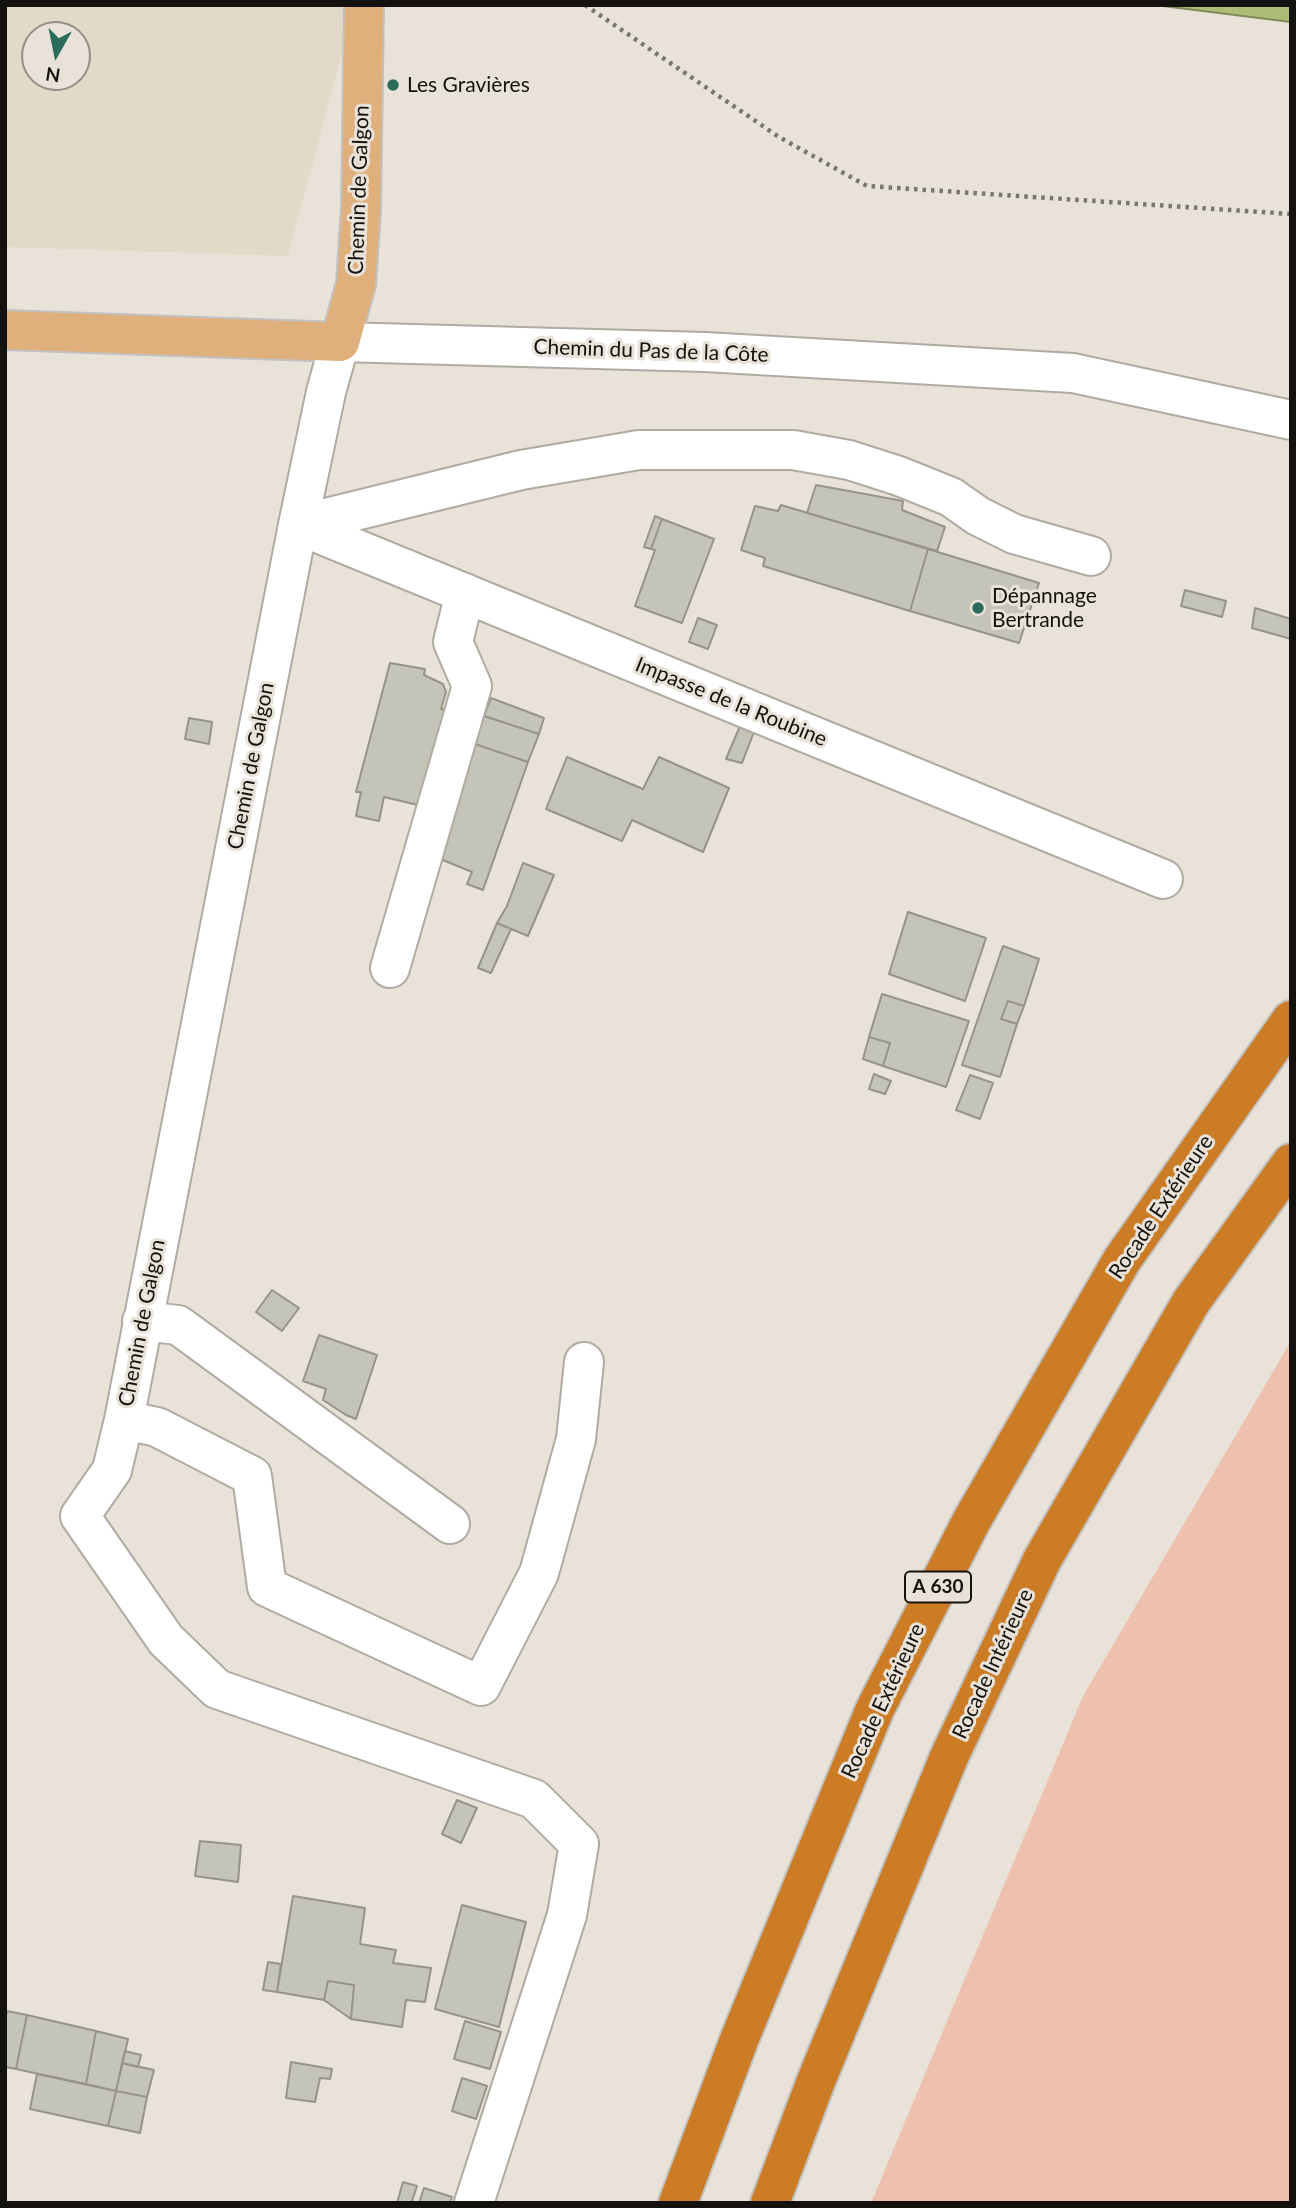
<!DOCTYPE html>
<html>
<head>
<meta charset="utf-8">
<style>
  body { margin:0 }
  #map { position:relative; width:1296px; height:2208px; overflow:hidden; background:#e8e2d9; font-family:Lato,sans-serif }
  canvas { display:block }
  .frame { position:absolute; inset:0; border:7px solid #14120f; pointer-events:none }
  .north { position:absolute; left:21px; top:21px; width:70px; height:70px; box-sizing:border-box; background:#e8e2d9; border:2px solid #938f88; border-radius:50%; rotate:189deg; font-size:19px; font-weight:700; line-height:28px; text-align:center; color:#14120f }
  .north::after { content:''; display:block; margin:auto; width:24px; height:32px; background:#2b6c5c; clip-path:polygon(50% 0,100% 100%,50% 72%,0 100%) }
</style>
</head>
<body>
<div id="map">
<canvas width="1296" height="2208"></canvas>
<div class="frame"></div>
<div class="north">N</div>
</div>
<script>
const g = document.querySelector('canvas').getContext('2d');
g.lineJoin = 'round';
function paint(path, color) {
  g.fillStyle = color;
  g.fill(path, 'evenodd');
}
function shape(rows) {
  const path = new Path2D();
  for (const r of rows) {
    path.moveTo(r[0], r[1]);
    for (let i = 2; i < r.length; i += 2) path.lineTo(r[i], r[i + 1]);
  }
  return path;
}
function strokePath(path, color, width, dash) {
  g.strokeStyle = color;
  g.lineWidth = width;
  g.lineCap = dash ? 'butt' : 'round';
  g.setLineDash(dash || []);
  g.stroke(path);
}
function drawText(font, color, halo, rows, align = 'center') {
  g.font = font + ' Lato,sans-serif';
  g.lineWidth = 6;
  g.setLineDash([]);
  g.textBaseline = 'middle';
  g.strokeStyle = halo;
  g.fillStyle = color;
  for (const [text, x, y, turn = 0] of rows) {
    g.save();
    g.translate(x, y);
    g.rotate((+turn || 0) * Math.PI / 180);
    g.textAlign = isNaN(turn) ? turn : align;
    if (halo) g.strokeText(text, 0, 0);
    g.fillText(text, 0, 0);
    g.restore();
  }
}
paint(shape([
  [5,5,345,5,344,46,288,256,5,247],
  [35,35,77,35,77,77,35,77]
]), '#e2d9c8');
paint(shape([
  [1291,1341,1291,2203,871,2203,1083,1696]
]), '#eec1af');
const water = shape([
  [1155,5,1291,5,1291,22,1155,5]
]);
paint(water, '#aebd76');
strokePath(water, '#808a57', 2);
const building = shape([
  [816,485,903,501,902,510,945,527,937,551,807,513,816,485],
  [781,505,928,549,910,611,763,566,765,558,741,550,755,506,778,511,781,505],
  [655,516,662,519,651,549,644,547,655,516],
  [662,519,714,539,682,623,635,606,655,550,651,549,662,519],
  [928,549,1039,583,1019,643,910,611,928,549],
  [1185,590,1226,601,1222,617,1181,606,1185,590],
  [1255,608,1291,619,1291,639,1252,628,1255,608],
  [698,618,717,625,708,649,689,642,698,618],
  [390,663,425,669,424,675,443,684,446,692,441,709,446,710,422,806,384,797,379,821,356,816,361,792,356,792,390,663],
  [491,698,544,718,539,734,484,716,491,698],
  [484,716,539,734,528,762,475,744,484,716],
  [189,718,212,722,209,744,185,739,189,718],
  [740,726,754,732,742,763,726,759,740,726],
  [475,744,528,762,483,890,467,884,472,872,433,856,475,744],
  [567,757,643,789,659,757,729,788,703,852,632,820,622,841,546,809,567,757],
  [523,863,554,875,528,936,497,923,507,906,523,863],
  [908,912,986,938,965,1001,889,974,908,912],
  [497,923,511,929,491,973,478,968,497,923],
  [1003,946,1039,959,1024,1006,1008,1001,1001,1019,1017,1024,1000,1077,962,1065,1003,946],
  [882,994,969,1021,946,1087,883,1066,890,1043,869,1037,882,994],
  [1008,1001,1024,1006,1017,1024,1001,1019,1008,1001],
  [869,1037,890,1043,883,1066,863,1059,869,1037],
  [874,1074,891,1081,885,1094,869,1089,874,1074],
  [970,1075,993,1083,980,1119,956,1110,970,1075],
  [272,1290,299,1308,282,1331,256,1312,272,1290],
  [319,1335,377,1355,356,1419,346,1415,323,1400,326,1389,303,1381,319,1335],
  [457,1800,477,1808,461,1843,442,1834,457,1800],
  [200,1841,241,1845,238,1882,195,1876,200,1841],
  [293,1896,365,1908,360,1944,396,1950,393,1963,431,1968,425,2002,406,2000,402,2027,351,2019,354,1985,328,1981,324,2000,277,1992,293,1896],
  [462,1905,526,1922,499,2027,435,2009,462,1905],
  [268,1962,281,1964,277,1992,263,1990,268,1962],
  [328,1981,354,1985,351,2019,324,2000,328,1981],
  [7,2011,27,2015,16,2069,5,2067,5,2020,7,2011],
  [27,2015,96,2031,86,2084,16,2069,27,2015],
  [465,2021,501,2032,490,2069,454,2059,465,2021],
  [96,2031,128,2039,116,2091,86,2084,96,2031],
  [125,2051,141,2055,138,2067,122,2063,125,2051],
  [291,2062,332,2069,330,2079,320,2078,315,2102,286,2098,291,2062],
  [122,2063,154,2070,147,2097,116,2091,122,2063],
  [37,2074,116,2091,108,2126,30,2109,37,2074],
  [462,2078,487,2086,476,2119,452,2111,462,2078],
  [116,2091,147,2097,140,2133,108,2126,116,2091],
  [403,2182,417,2186,412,2201,416,2203,397,2203,403,2182],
  [424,2188,452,2197,450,2203,419,2203,424,2188]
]);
paint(building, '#c5c4b9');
strokePath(building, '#96948a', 2);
const minor = shape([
  [298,525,1163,879],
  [298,525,521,470,639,450,793,450,849,460,899,476,951,497,978,516,1014,534,1091,556],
  [390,968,472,686,453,642,465,593],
  [142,1321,178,1325,450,1524],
  [124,1420,157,1427,252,1476,267,1587,481,1686,539,1573,576,1439,584,1362],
  [474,2203,567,1915,579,1844,534,1799,217,1689,166,1640,80,1516,112,1470,124,1420,298,525,326,392,340,342,705,352,1073,373,1291,420]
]);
const major = shape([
  [5,330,340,342,356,284,361,209,364,5]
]);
const highway = shape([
  [678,2203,739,2040,875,1709,972,1520,1122,1260,1291,1020],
  [770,2203,816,2081,949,1757,1042,1560,1191,1302,1291,1163]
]);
strokePath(minor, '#b0aba2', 42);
strokePath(major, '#c2c1c1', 42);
strokePath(highway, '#c2c1c1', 42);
strokePath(shape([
  [585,5,779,137,867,186,1291,214]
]), '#797570', 4.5, [3.5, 5]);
strokePath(minor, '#fff', 38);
strokePath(major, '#e0b07c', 38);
strokePath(highway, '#cb7c24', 38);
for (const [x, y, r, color] of [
  [393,85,7,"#2b6c5c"],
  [978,608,7,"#2b6c5c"]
]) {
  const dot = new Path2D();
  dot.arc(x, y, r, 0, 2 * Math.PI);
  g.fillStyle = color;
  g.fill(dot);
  strokePath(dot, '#e8e2d9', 2.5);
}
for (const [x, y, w] of [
  [938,1587,66]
]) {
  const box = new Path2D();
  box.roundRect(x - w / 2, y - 15.5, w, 31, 5);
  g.fillStyle = '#e8e2d9';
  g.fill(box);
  strokePath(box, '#14120f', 2);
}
drawText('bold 19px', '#14120f', null, [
  ["A 630",938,1587]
]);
drawText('21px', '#14120f', '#e8e2d9', [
  ["Les Gravières",407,85],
  ["Dépannage",992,596],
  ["Bertrande",992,620]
], 'left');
drawText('21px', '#14120f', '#e8e2d9', [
  ["Chemin de Galgon",359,190,-88],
  ["Chemin du Pas de la Côte",651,351,2],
  ["Impasse de la Roubine",731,702,22],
  ["Chemin de Galgon",251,766,-79],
  ["Rocade Extérieure",1161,1207,-56],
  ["Chemin de Galgon",142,1323,-79],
  ["Rocade Intérieure",993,1664,-65],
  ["Rocade Extérieure",883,1701,-65]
]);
</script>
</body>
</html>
